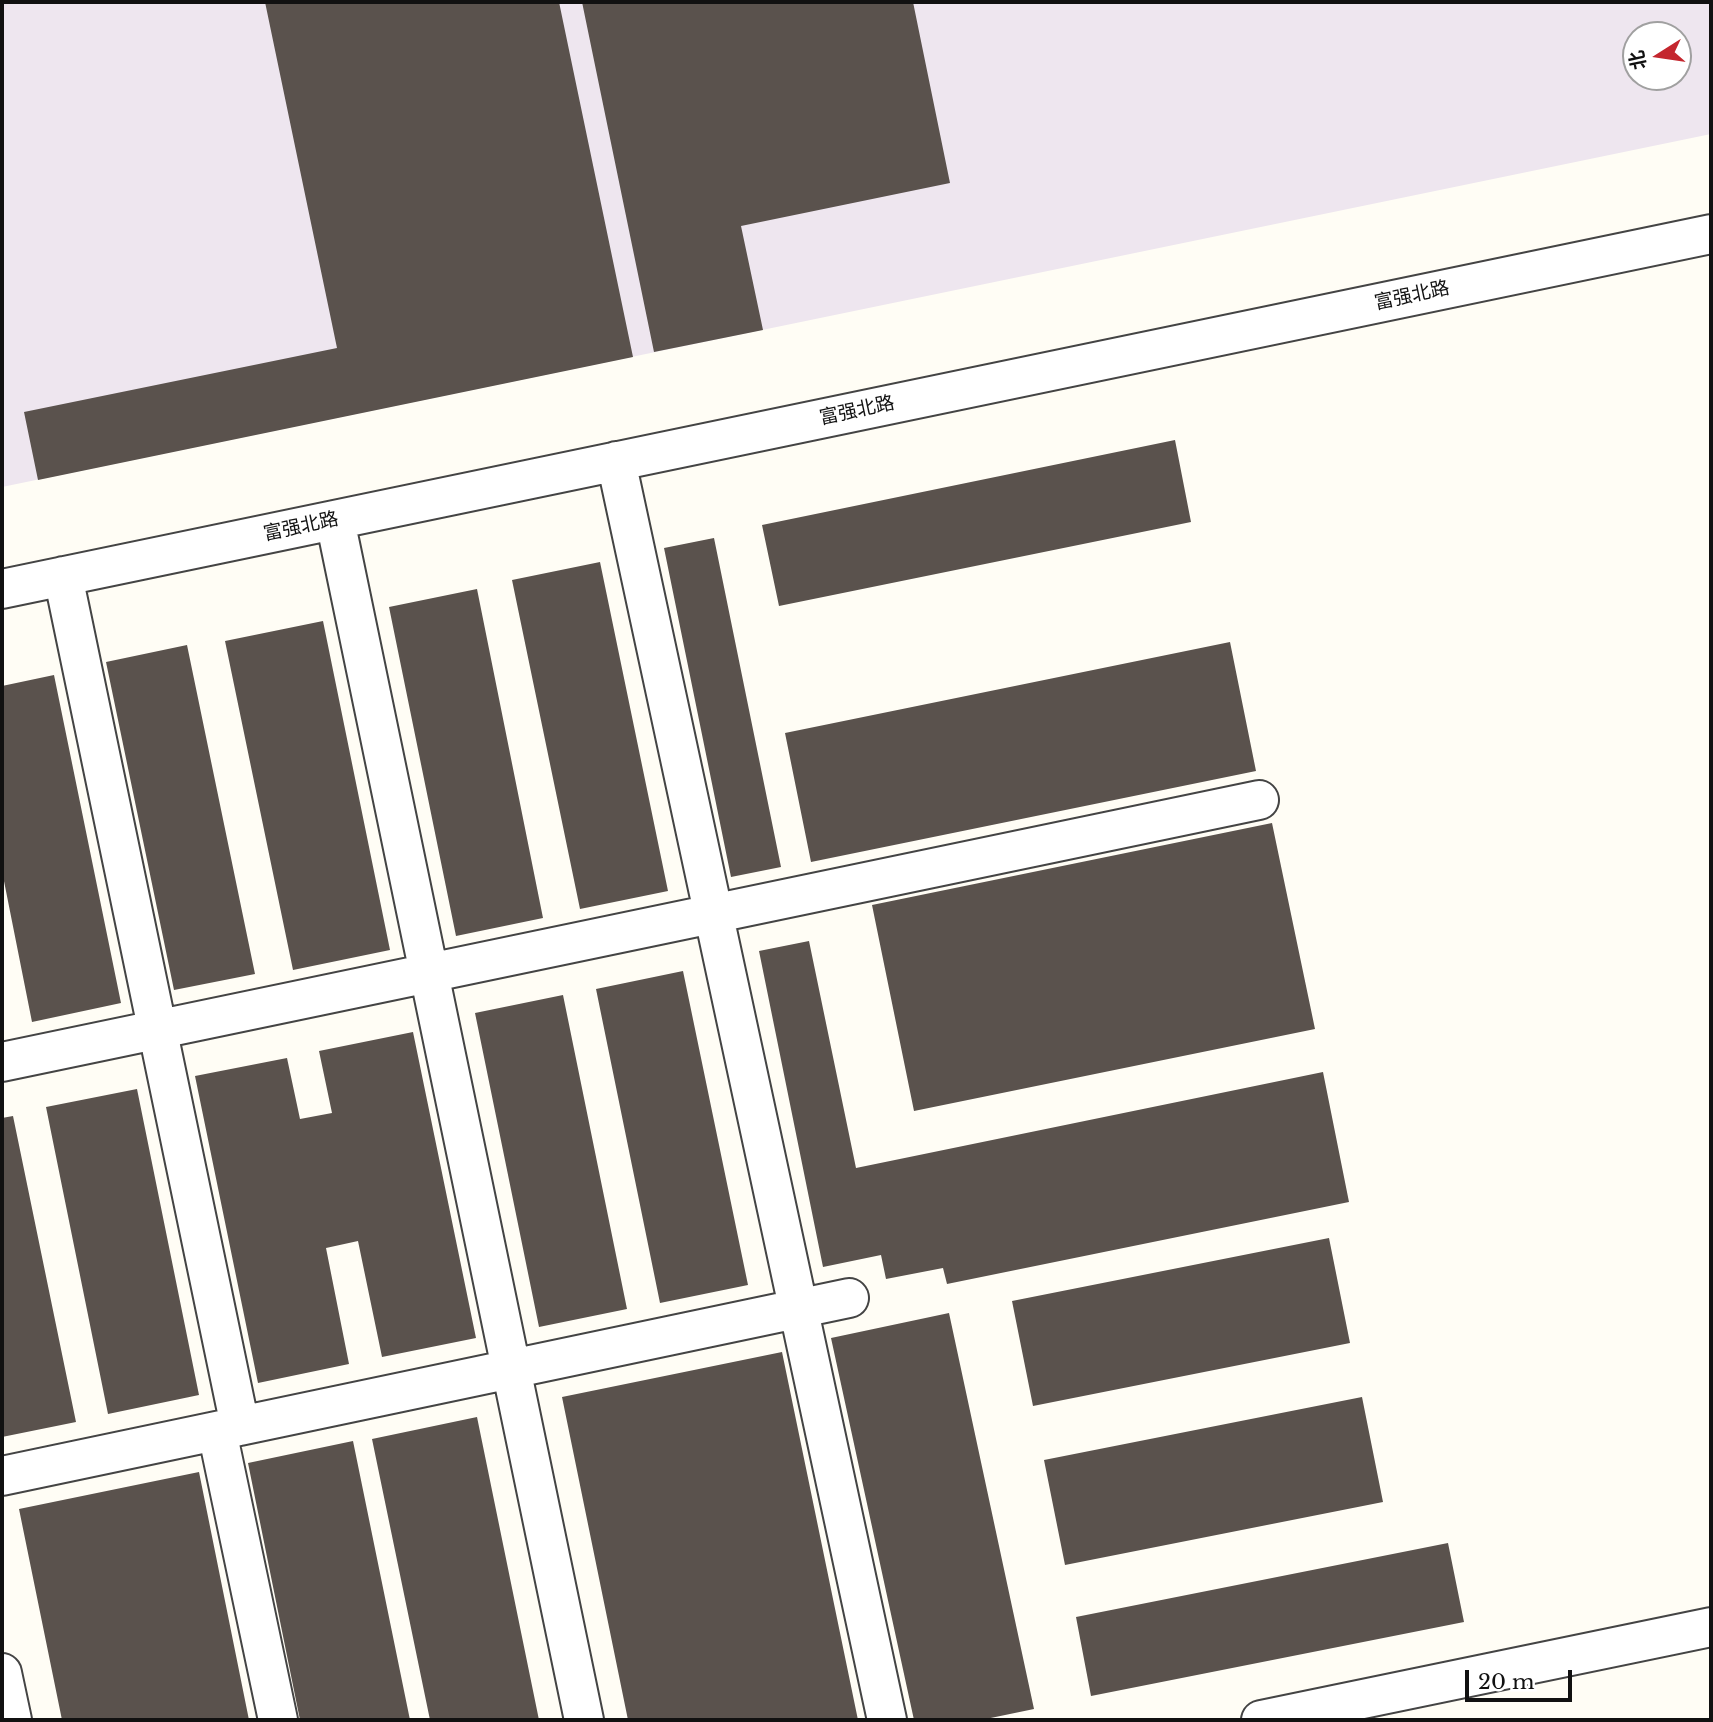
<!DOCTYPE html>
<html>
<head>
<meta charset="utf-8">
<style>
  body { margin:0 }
  #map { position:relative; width:1713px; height:1722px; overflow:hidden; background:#fffdf5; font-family:"Libre Baskerville","Noto Sans SC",serif }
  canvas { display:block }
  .frame { position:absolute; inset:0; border:4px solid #111; pointer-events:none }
  .north { position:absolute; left:1622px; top:21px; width:70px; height:70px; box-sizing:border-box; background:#fff; border:2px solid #a0a0a0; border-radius:50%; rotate:258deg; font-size:19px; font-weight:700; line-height:28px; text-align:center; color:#111 }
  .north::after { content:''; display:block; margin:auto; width:24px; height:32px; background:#c4262e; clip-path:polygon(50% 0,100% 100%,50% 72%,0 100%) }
  .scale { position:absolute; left:1465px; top:1670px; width:107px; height:32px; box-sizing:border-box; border:4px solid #111; border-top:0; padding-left:9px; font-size:21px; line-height:24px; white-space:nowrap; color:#111; -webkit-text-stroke:5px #fff; paint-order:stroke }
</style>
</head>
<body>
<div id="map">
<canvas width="1713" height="1722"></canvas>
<div class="frame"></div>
<div class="north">北</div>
<div class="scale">20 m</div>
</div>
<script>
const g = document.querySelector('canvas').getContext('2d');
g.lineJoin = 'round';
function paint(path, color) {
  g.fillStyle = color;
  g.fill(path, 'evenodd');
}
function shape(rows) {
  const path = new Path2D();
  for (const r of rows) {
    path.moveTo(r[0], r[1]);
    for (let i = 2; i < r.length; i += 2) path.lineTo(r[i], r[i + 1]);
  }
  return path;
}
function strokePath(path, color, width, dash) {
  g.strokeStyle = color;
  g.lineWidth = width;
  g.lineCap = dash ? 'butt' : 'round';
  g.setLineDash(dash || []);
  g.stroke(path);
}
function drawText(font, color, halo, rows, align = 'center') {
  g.font = font + ' "Libre Baskerville","Noto Sans SC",serif';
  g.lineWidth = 7;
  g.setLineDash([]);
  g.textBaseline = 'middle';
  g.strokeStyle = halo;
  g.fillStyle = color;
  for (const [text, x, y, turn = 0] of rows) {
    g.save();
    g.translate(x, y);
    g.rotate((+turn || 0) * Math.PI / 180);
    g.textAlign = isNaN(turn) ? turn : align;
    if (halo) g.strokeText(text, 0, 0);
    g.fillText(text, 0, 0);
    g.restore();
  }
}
paint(shape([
  [2,2,1711,2,1711,134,2,487],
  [1636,35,1678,35,1678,77,1636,77]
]), '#eee6ef');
paint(shape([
  [265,2,559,2,633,357,38,480,24,412,337,348],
  [582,2,913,2,950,183,741,226,763,330,654,352],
  [1175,440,1191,522,779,606,762,525],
  [714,538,781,867,731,877,664,548],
  [600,562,668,891,580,909,512,580],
  [477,589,543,918,456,936,389,607],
  [323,621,390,950,293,970,225,641],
  [1230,642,1256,771,811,862,785,733],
  [187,645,255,974,174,990,106,662],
  [54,675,121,1003,32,1022,2,871,2,686],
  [1272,823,1315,1029,914,1111,872,905],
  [809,941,856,1168,1323,1072,1349,1202,947,1284,943,1268,886,1279,881,1255,823,1267,759,951],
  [683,971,748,1285,660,1303,596,989],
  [563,995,627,1309,539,1327,475,1013],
  [413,1032,476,1338,382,1357,358,1241,326,1248,349,1364,258,1383,195,1076,287,1058,300,1119,332,1113,319,1051],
  [137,1089,199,1395,108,1414,46,1107],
  [13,1116,76,1422,2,1437,2,1118],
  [1329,1238,1350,1343,1033,1406,1012,1301],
  [949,1313,1034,1709,981,1720,914,1720,831,1338],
  [782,1352,858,1720,628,1720,562,1397],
  [1362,1397,1383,1502,1065,1565,1044,1460],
  [477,1417,539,1720,430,1720,372,1439],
  [353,1441,410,1720,300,1720,248,1463],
  [199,1472,249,1720,62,1720,19,1509],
  [1448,1543,1464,1622,1091,1696,1076,1617]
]), '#5a524d');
const minor = shape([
  [616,461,887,1720],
  [335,520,584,1720],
  [63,576,240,1426],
  [2,589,1711,234],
  [2,1062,1259,800],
  [217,1431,278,1720],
  [2,1476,849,1298],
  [2,1673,12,1720],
  [1261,1720,1711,1627]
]);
strokePath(minor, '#444', 42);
strokePath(minor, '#fff', 38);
drawText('19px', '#111', '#fff', [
  ["富强北路",1412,296,-12],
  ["富强北路",857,411,-12],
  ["富强北路",301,527,-12]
]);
</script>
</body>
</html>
